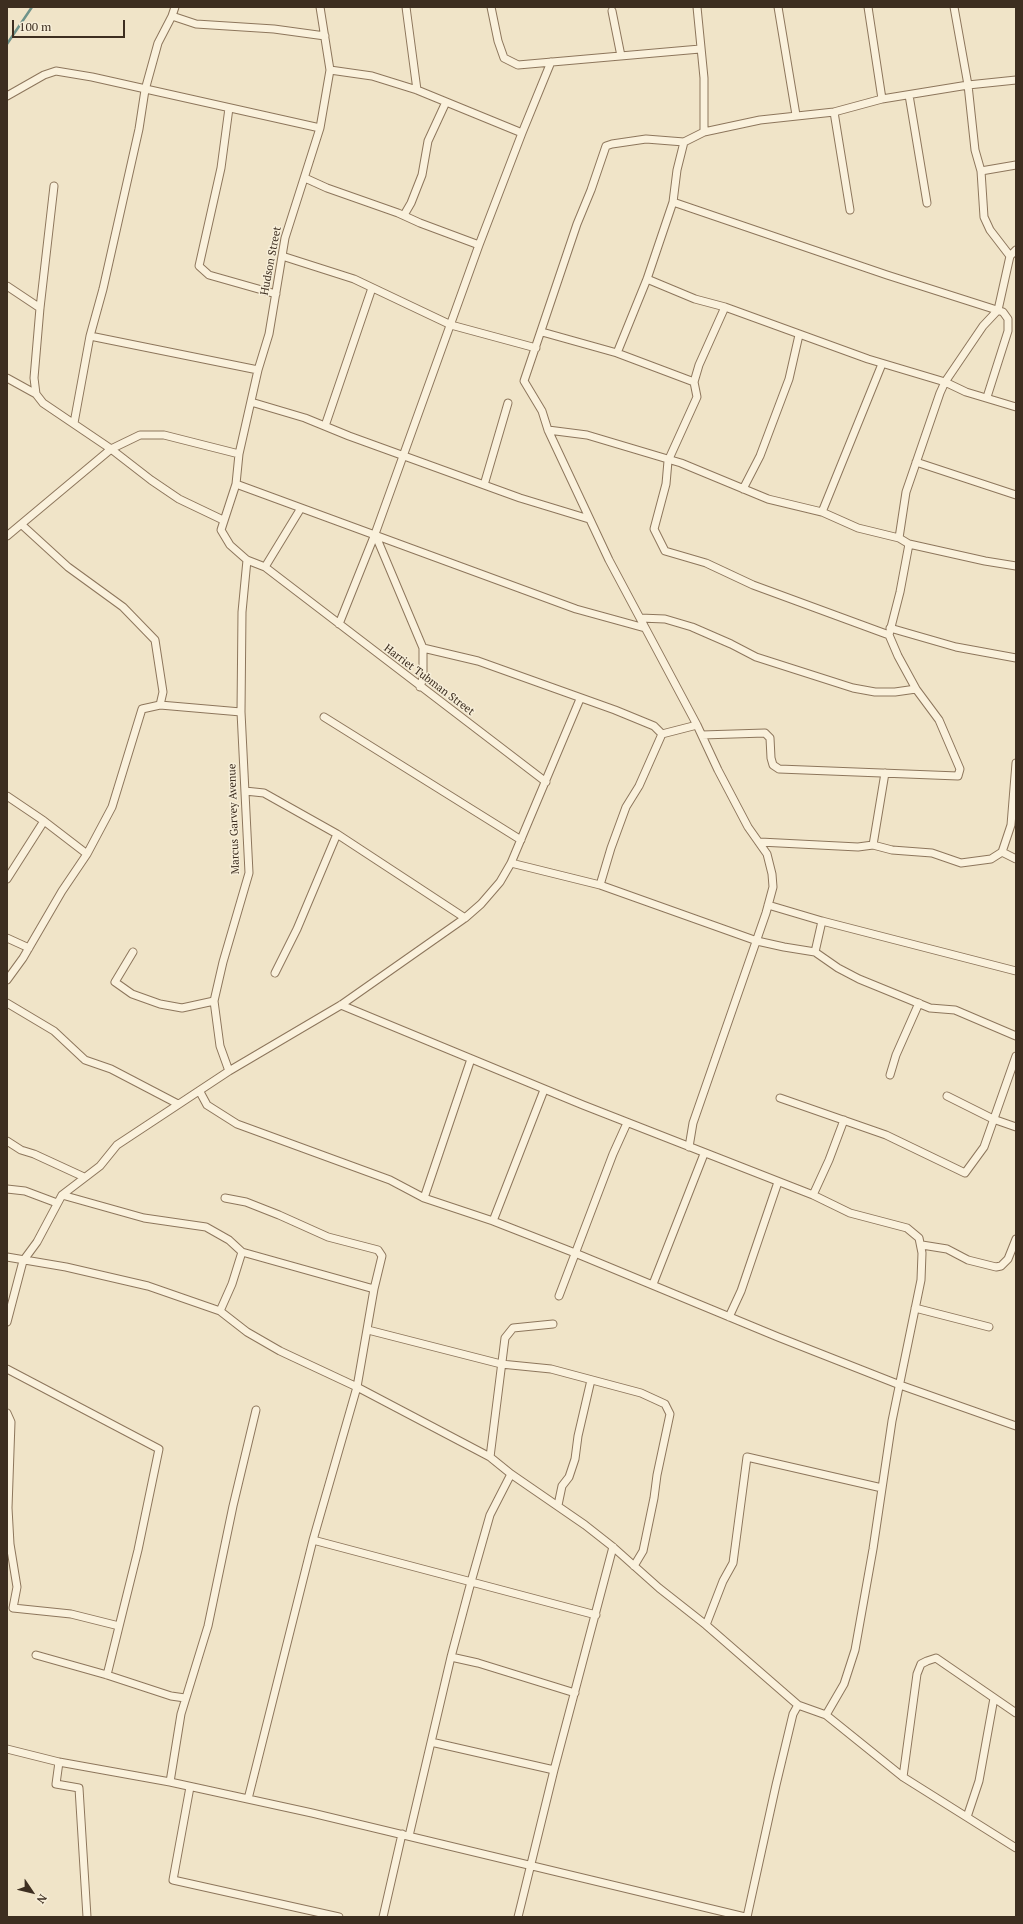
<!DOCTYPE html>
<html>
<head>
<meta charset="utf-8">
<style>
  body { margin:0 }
  #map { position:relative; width:1023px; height:1924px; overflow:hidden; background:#f0e4c8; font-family:"PT Serif",serif }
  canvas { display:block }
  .frame { position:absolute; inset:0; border:8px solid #3d2e20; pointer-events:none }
  .north { position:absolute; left:12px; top:1872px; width:40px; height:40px; -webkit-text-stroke:3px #f7eed8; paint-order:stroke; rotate:125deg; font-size:11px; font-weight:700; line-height:16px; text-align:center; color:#3d2e20 }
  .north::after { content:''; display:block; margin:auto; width:14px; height:18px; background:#3d2e20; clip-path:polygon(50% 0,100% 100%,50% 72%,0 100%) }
  .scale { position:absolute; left:12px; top:20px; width:113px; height:18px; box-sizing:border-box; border:2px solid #3d2e20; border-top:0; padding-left:5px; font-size:12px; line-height:14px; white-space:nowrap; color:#3d2e20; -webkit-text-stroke:3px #f7eed8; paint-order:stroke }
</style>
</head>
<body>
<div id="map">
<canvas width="1023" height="1924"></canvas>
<div class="frame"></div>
<div class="north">N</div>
<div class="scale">100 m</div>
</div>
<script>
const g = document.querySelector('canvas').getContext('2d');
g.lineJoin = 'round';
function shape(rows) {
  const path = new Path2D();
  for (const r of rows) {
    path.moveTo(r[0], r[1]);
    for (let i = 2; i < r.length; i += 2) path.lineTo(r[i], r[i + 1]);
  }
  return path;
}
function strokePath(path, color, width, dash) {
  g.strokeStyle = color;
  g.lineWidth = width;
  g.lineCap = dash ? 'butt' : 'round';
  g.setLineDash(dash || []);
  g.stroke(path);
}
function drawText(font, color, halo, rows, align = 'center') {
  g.font = font + ' "PT Serif",serif';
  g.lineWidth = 3;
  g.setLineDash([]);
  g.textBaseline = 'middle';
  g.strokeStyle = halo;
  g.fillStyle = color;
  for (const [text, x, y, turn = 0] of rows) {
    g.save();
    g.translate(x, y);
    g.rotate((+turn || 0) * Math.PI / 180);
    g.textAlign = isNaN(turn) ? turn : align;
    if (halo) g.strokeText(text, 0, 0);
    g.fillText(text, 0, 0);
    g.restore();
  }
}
strokePath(shape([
  [7,44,32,7]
]), '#6f938a', 2.5);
const minor = shape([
  [320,7,330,70,320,128,285,238,269,334,258,370,239,454,236,484,221,530,230,545,247,560,265,567,546,782],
  [406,7,417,90],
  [491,7,498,41,504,58,518,65,700,49],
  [697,7,704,78,704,132],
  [778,7,796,115],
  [868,7,882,99],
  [954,7,968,85,975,150,981,171,984,217,990,230,1010,256],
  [612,11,621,56],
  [172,16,196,24,274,29,325,36],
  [330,70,372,76,417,90,522,133],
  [909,95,927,203],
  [7,96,44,75,56,71,92,77,320,128],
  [229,108,221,168,199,266,209,275,276,294],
  [834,112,850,210],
  [684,142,646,139,612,144,606,146,591,190,577,224,524,381,542,411,548,430,609,560,697,725,718,770,748,827,767,854,772,874,773,887,766,913,693,1123,689,1147],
  [981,171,1016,165],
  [305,178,327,188,398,213,420,223,479,245],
  [54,186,40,308,34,378,36,394,43,403,111,449,140,435,164,435,239,454],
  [673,202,887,275,1003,312,1008,319,1008,331,987,397],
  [404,215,411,203,422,175,428,141,446,102],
  [282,256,354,279,451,325,536,348],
  [647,279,695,299,725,307,868,359,945,382,966,392,1016,407],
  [7,286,40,308],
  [725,307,699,365,694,382,697,397,668,461,666,484,654,529,665,551,706,563,753,585,889,635],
  [542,332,617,353,694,382],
  [90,336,258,370],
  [617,353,647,279,673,202,677,170,684,142,704,132,760,120,834,112,882,99,968,85,1016,80],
  [7,378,36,394],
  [251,402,305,418,349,436,520,498,589,519],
  [74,423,90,336,103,289,139,129,145,90,158,43,172,16,175,7],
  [325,426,372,288],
  [548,430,587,435,681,463,768,499,822,512,858,528,899,538,909,544,985,561,1016,566],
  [916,462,1016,495],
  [236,484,576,609,645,628],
  [484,485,508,403],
  [743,489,760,456,789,379,799,335],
  [822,512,882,364],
  [22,525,68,567,123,607,155,640,163,692,160,705],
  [375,534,423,648,423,678,420,687],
  [7,536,111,449,151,480,179,499,223,520],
  [899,538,906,492,940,393,945,382,983,326,998,310,1010,256,1016,250],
  [265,567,301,508],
  [640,618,665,619,692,627,731,644,756,657,853,688,875,692,895,692,916,689],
  [339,624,375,534,479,245,522,133,551,62],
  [890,628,956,647,1016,658],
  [423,648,478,661,615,710,654,726,662,734],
  [324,717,521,840],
  [702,735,765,733,770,738,771,758,773,765,779,769,958,776,960,769,939,720,916,689,898,656,889,635,900,592,909,544],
  [245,791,264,793,337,834,465,918],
  [7,796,44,821,87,854],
  [760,842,858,847,873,845,892,850,932,853,961,863,991,859,1002,852,1016,859],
  [873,845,885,773],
  [1002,852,1011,825,1016,763],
  [511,863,600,885,757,941,784,947,815,952,838,968,859,979,930,1008,955,1010,1016,1036],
  [7,879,44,821],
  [600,885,611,848,626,807,639,786,662,734,697,725],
  [768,905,822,921,1016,971],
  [7,938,29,948],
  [133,952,115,982,132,994,160,1004,182,1008,214,1001],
  [815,952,822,921],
  [275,973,297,929,337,834],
  [7,980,23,958,62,891,87,854,112,807,142,709,160,705,241,712],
  [7,1003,54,1031,85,1060,111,1069,178,1104],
  [341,1005,583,1105,813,1195,850,1213,907,1228,919,1238,922,1253,921,1280,892,1421,873,1549,855,1650,844,1684,826,1715],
  [229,1071,220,1046,214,1001,223,962,249,873,241,712,242,612,247,560],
  [890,1075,896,1055,919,1003],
  [200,1092,207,1105,237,1124,390,1180,424,1198,493,1221,575,1253,778,1337,900,1385,1016,1426],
  [947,1096,993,1119,1016,1127],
  [780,1098,886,1135,965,1173,984,1147,1016,1056],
  [7,1141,21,1150,34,1154,84,1177],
  [7,1189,25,1191,57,1203],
  [62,1195,144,1218,206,1227,229,1240,242,1252,374,1289],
  [813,1195,829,1160,844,1120],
  [225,1198,246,1202,279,1215,328,1237,378,1250,382,1256,374,1289,357,1387,313,1540,248,1799],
  [424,1198,471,1059],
  [493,1221,544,1090],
  [922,1245,947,1249,968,1260,996,1267,1001,1266,1008,1259,1016,1239],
  [7,1257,66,1267,148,1286,220,1311,247,1332,280,1351,357,1387,490,1457,511,1474,585,1525,613,1547,659,1588,706,1625,798,1705,826,1715,903,1777,1016,1848],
  [653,1284,704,1154],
  [559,1296,613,1154,627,1123],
  [915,1308,989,1327],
  [220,1311,232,1284,242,1252],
  [729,1317,741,1291,778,1182],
  [7,1322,23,1261,37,1242,62,1195,100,1166,117,1145,229,1071,341,1005,465,918,481,904,500,882,511,863,580,699],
  [368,1330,501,1364,551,1369,641,1393,665,1404,670,1414,657,1475,654,1498,643,1551,634,1566],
  [7,1369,159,1449,138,1550,107,1675],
  [7,1413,11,1422,8,1508,10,1544,17,1587,13,1608,71,1614,119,1626],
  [490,1457,505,1338,513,1328,553,1324],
  [558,1505,562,1486,569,1477,575,1459,578,1436,591,1380],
  [313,1540,596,1615],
  [706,1625,723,1581,733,1563,747,1457,882,1488],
  [36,1655,107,1675,171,1696,185,1698],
  [451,1657,478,1663,575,1693],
  [431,1742,554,1770],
  [7,1749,59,1762,170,1782,312,1813,745,1917],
  [59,1762,56,1784,79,1788,87,1917],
  [903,1777,917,1674,921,1664,927,1661,936,1658,1016,1713],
  [170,1782,181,1714,208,1626,233,1506,256,1410],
  [190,1787,173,1880,339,1917],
  [967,1817,979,1781,994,1698],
  [409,1836,451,1657,471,1582,490,1515,511,1474],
  [383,1917,402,1834],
  [518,1917,554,1770,613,1547],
  [747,1917,776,1785,793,1714,798,1705]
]);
strokePath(minor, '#8d765c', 9);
strokePath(minor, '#faf1dc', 7);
drawText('11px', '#3d2e20', '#f7eed8', [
  ["Hudson Street",271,261,-79],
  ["Harriet Tubman Street",429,680,37],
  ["Marcus Garvey Avenue",234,819,-92]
]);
</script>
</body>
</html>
